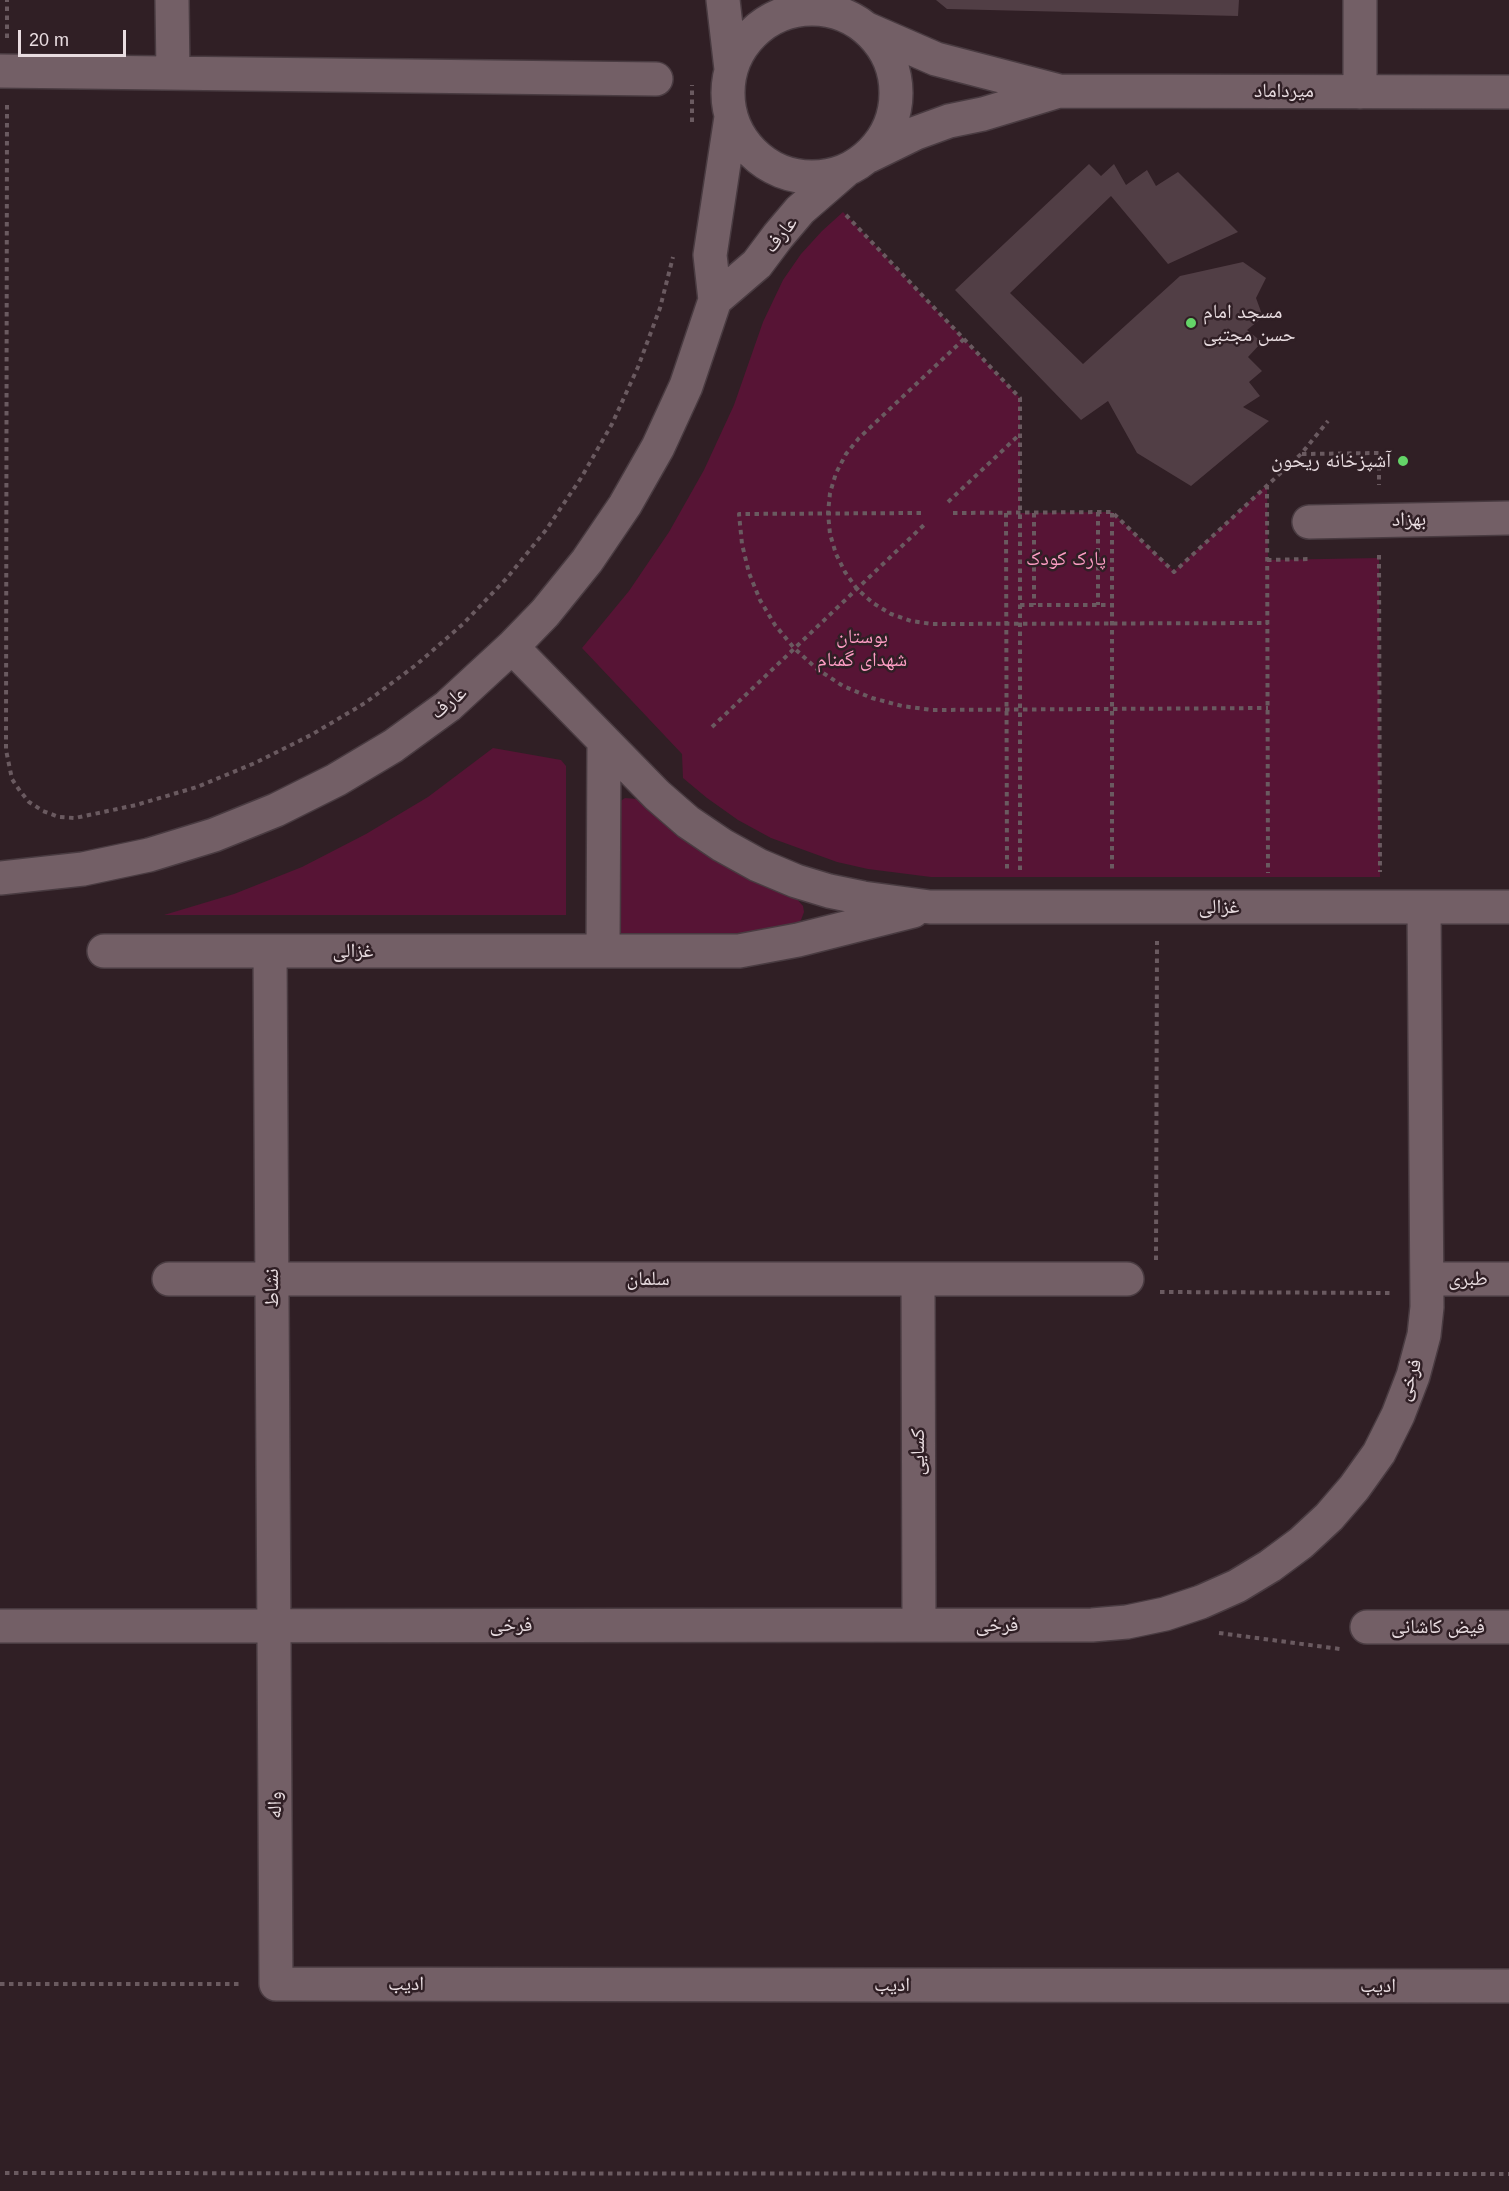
<!DOCTYPE html>
<html>
<head>
<meta charset="utf-8">
<style>
  body { margin:0 }
  #map { position:relative; width:1509px; height:2191px; overflow:hidden; background:#301f25; font-family:Helvetica,sans-serif }
  canvas { display:block }
  .scale { position:absolute; left:18px; top:30px; width:108px; height:27px; box-sizing:border-box; border:3px solid #e9dde1; border-top:0; padding-left:8px; font-size:18px; line-height:21px; white-space:nowrap; color:#e9dde1; -webkit-text-stroke:4px #301f25; paint-order:stroke }
</style>
</head>
<body>
<div id="map">
<canvas width="1509" height="2191"></canvas>
<div class="scale">20 m</div>
</div>
<script>
const g = document.querySelector('canvas').getContext('2d');
g.lineJoin = 'round';
function paint(path, color) {
  g.fillStyle = color;
  g.fill(path, 'evenodd');
}
function shape(rows) {
  const path = new Path2D();
  for (const r of rows) {
    if (r.length === 3) {
      path.moveTo(r[0] + r[2], r[1]);
      path.arc(r[0], r[1], r[2], 0, 2 * Math.PI);
      continue;
    }
    path.moveTo(r[0], r[1]);
    for (let i = 2; i < r.length; i += 2) path.lineTo(r[i], r[i + 1]);
  }
  return path;
}
function strokePath(path, color, width, dash) {
  g.strokeStyle = color;
  g.lineWidth = width;
  g.lineCap = dash ? 'butt' : 'round';
  g.setLineDash(dash || []);
  g.stroke(path);
}
function drawText(font, color, halo, rows, align = 'center') {
  g.font = font + ' Helvetica,"Noto Naskh Arabic",sans-serif';
  g.lineWidth = 5;
  g.setLineDash([]);
  g.textBaseline = 'middle';
  g.strokeStyle = halo;
  g.fillStyle = color;
  for (const [text, x, y, turn = 0] of rows) {
    g.save();
    g.translate(x, y);
    g.rotate((+turn || 0) * Math.PI / 180);
    g.textAlign = isNaN(turn) ? turn : align;
    if (halo) g.strokeText(text, 0, 0);
    g.fillText(text, 0, 0);
    g.restore();
  }
}
paint(shape([
  [843,212,1020,398,1020,513,1112,512,1174,571,1267,485,1268,560,1379,558,1380,877,931,877,868,869,837,862,771,838,738,820,707,798,683,778,682,754,582,648,629,591,669,532,704,470,734,405,763,322,783,280,801,254,822,231],
  [493,748,561,760,566,766,566,915,164,915,234,894,302,867,366,834,428,797],
  [625,798,637,799,751,879,796,898,803,906,804,912,801,920,795,926,737,936,614,936,619,802]
]), '#571435');
paint(shape([
  [936,0,1239,0,1238,16,947,9],
  [1089,164,1101,176,1114,164,1126,185,1147,170,1156,186,1178,172,1238,232,1168,264,1111,196,1010,293,1083,364,1180,276,1243,262,1266,278,1256,298,1263,317,1247,330,1262,342,1248,357,1262,371,1249,382,1260,396,1243,407,1269,421,1191,486,1137,453,1108,401,1081,420,955,290]
]), '#513e45');
const minor = shape([
  [172,0,173,73],
  [723,0,731,69],
  [1360,0,1360,92],
  [812,93,84],
  [867,29,936,59,1059,91,1509,92],
  [0,71,656,79],
  [869,156,916,133,949,121,983,114,1059,91],
  [715,300,757,264,778,236,800,210,845,171],
  [1309,522,1509,518],
  [512,647,657,795,688,822,722,845,758,865,796,881,829,891,863,898,930,907,1509,907],
  [0,878,83,869,149,855,214,835,276,810,336,780,393,746,448,706,512,647,545,613,587,561,625,505,658,447,686,386,715,300,710,255,731,117],
  [104,951,739,951,798,940,913,911],
  [270,951,276,1984,1509,1986],
  [603,951,604,741],
  [169,1279,1127,1279],
  [918,1279,919,1625],
  [1428,1279,1509,1279],
  [0,1626,1092,1625,1127,1622,1165,1614,1201,1602,1237,1586,1270,1566,1301,1543,1329,1517,1354,1488,1379,1453,1398,1415,1413,1376,1424,1335,1427,1307,1424,907],
  [1367,1627,1509,1627]
]);
strokePath(minor, '#493b41', 36);
strokePath(shape([
  [7,38,7,0],
  [7,105,6,750,12,779,20,791,29,802,43,811,59,817,75,818,136,805,197,787,255,763,311,735,365,703,416,665,463,624,506,579,546,530,581,478,612,424,638,367,660,308,673,257],
  [692,122,692,85],
  [846,215,1020,398,1020,874],
  [964,339,859,438,846,454,836,473,830,493,828,513,830,534,836,554,845,572,857,589,873,603,891,614,911,621,932,624,1268,623],
  [1302,454,1379,453,1379,485],
  [1267,485,1268,873],
  [948,502,1019,435],
  [1098,512,1098,605],
  [921,513,739,514,742,544,749,573,760,600,775,625,794,648,817,669,843,686,872,698,902,706,932,710,1268,708],
  [953,513,1112,512,1174,572,1301,454,1328,421],
  [1006,513,1007,873],
  [1034,513,1034,605],
  [1112,513,1112,872],
  [1379,555,1380,872],
  [1267,560,1309,559],
  [1020,605,1112,605],
  [712,727,925,524],
  [1156,1260,1157,941],
  [1160,1292,1392,1293],
  [1219,1633,1340,1649],
  [0,1984,242,1984],
  [5,2173,1509,2174]
]), '#6a5a60', 4, [4.5, 4.5]);
strokePath(minor, '#735f66', 33);
for (const [x, y, r, color] of [
  [1191,323,6,"#64d468"],
  [1403,461,6,"#64d468"]
]) {
  const dot = new Path2D();
  dot.arc(x, y, r, 0, 2 * Math.PI);
  g.fillStyle = color;
  g.fill(dot);
  strokePath(dot, '#301f25', 2);
}
drawText('20px', '#e9dde1', '#301f25', [
  ["میرداماد",1284,91],
  ["عارف",781,235,-51],
  ["بهزاد",1409,520,-1],
  ["عارف",449,703,-39],
  ["غزالی",1219,907],
  ["غزالی",353,951],
  ["سلمان",648,1279],
  ["طبری",1468,1279],
  ["نشاط",272,1288,-90],
  ["فرخی",1410,1380,-72],
  ["کسایی",918,1452,-90],
  ["فرخی",511,1625],
  ["فرخی",997,1625],
  ["فیض کاشانی",1438,1627],
  ["واله",275,1805,-90],
  ["ادیب",406,1984],
  ["ادیب",892,1985],
  ["ادیب",1378,1986]
]);
drawText('20px', '#e9dde1', '#301f25', [
  ["مسجد امام",1203,312],
  ["حسن مجتبی",1203,335],
  ["آشپزخانه ریحون",1391,461,"right"]
], 'left');
drawText('20px', '#fd9dc4', '#301f25', [
  ["پارک کودک",1066,559],
  ["بوستان",862,637],
  ["شهدای گمنام",862,660]
]);
</script>
</body>
</html>
